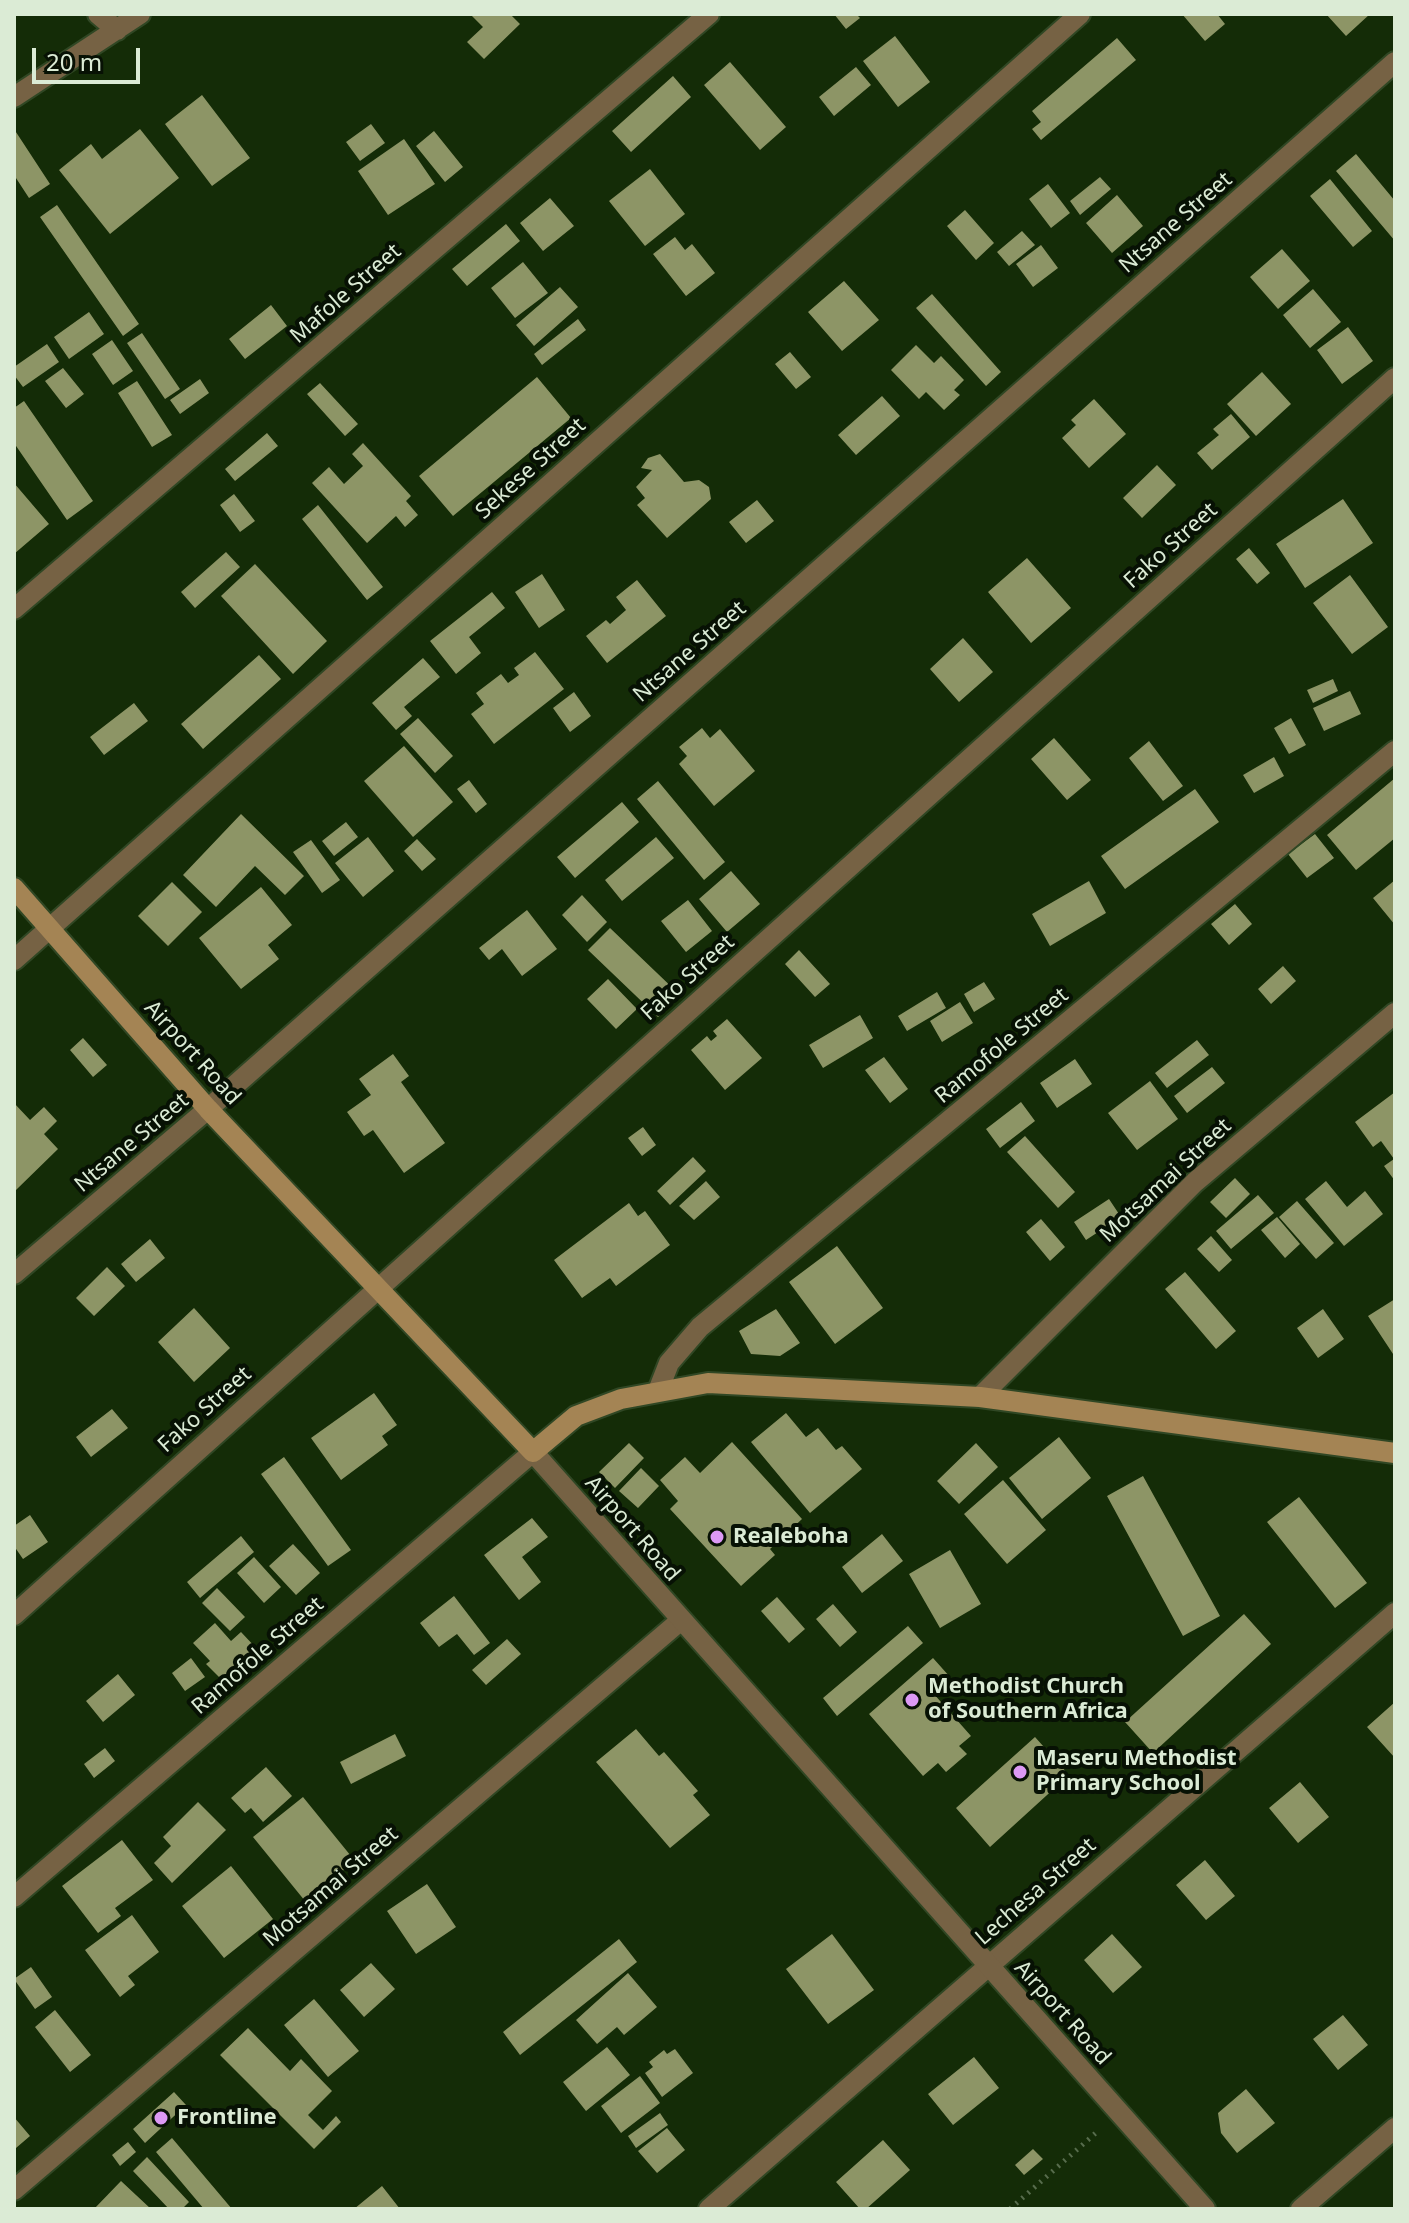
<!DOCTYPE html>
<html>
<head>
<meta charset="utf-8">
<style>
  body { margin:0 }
  #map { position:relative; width:1409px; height:2223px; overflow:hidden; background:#142c07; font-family:"Noto Sans",sans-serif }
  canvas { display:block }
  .frame { position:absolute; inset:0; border:16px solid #dbebd5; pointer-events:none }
  .scale { position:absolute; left:32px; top:48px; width:108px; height:36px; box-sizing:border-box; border:4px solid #dbebd5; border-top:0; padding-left:10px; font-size:24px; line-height:28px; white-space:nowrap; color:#dbebd5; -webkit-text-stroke:6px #071104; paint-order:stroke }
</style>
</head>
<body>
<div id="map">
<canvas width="1409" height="2223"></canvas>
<div class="frame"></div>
<div class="scale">20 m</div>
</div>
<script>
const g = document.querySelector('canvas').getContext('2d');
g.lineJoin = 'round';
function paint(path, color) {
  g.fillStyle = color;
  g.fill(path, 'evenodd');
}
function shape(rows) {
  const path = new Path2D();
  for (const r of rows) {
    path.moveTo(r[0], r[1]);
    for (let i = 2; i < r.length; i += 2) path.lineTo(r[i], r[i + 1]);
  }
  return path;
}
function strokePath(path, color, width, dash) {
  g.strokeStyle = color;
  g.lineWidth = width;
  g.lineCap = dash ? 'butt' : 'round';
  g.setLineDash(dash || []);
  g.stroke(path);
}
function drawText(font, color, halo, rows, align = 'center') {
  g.font = font + ' "Noto Sans",sans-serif';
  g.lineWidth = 8;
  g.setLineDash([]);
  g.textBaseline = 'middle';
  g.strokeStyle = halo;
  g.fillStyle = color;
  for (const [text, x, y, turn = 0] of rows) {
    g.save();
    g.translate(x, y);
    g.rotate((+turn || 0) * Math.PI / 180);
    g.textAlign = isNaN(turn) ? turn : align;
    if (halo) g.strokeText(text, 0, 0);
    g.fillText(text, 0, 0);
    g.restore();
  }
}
paint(shape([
  [470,14,510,14,520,24,484,59,467,42,483,27],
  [834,14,856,14,860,18,846,29],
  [1182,14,1217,14,1225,24,1205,41],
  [1326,14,1370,14,1346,36],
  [895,36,930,82,898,107,863,61],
  [1117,38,1136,60,1041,140,1032,129,1041,122,1032,111],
  [730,62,786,127,760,150,704,85],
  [856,67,871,85,834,116,819,97],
  [673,76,691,97,631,152,612,131],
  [202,95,250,158,212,186,165,124],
  [371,124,385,143,360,161,346,142],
  [14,129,50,184,29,198,14,175],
  [140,129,179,178,110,234,59,170,91,144,102,159],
  [434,131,463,167,445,182,416,146],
  [404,139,435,184,388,215,358,171],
  [1356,154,1395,201,1395,241,1336,171],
  [650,169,685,214,645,246,609,201],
  [1100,177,1111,189,1080,215,1070,201],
  [1330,179,1372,231,1353,247,1310,196],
  [1048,184,1070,213,1051,228,1029,199],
  [1117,195,1143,226,1112,253,1086,223],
  [550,198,574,226,543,251,520,223],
  [57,205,139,324,123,336,40,217],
  [965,210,994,243,976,260,947,226],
  [506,224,520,241,467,286,452,269],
  [1022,231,1035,245,1009,266,997,252],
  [675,237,685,250,692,244,715,273,686,296,653,254],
  [1041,245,1058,268,1033,287,1016,264],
  [1282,249,1310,281,1278,309,1250,277],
  [523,262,548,293,515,318,491,288],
  [844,281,879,320,842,351,808,312],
  [560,287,578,307,534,346,516,325],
  [1313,289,1341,322,1310,348,1283,315],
  [932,294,1001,372,986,386,916,308],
  [271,305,287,326,245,359,229,339],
  [89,312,104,334,69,359,54,337],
  [578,319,586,330,542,365,534,354],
  [1348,327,1373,361,1342,384,1317,350],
  [142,333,180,389,165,399,127,343],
  [112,340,133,371,113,385,92,354],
  [47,344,59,362,23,387,14,375,14,367],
  [916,345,934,363,941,356,964,380,954,390,960,395,944,410,926,392,919,399,891,370],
  [790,352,811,377,796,389,775,364],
  [63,368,84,394,66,408,45,381],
  [1262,372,1291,404,1256,436,1227,404],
  [537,377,571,418,453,516,419,476],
  [200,379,209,393,180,414,170,400],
  [137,381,172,435,152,447,118,393],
  [320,383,358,424,345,436,307,394],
  [882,396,900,416,856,455,838,435],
  [1094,399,1126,434,1089,468,1062,438,1076,425,1071,420],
  [24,401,93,501,67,520,14,443,14,408],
  [1231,414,1250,437,1212,470,1197,453,1219,435,1213,429],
  [267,433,278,446,235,481,225,469],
  [363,443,411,496,406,501,418,515,405,527,396,516,367,543,312,483,329,467,344,484,363,466,352,454],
  [660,454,684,482,699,480,709,487,711,499,667,538,637,505,645,498,636,487,652,470,641,468,648,458],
  [1157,465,1176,485,1142,518,1123,498],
  [14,483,49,524,14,554],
  [234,494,255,521,240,532,220,505],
  [1343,499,1373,543,1305,588,1276,544],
  [757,500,774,521,746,543,729,522],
  [318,505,383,587,367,600,302,519],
  [1249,548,1270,573,1257,584,1236,559],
  [226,552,240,567,195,608,181,592],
  [1027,558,1071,608,1031,643,988,592],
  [255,564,327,641,293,674,221,596],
  [542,574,565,610,539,628,515,592],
  [1350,575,1388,627,1352,654,1313,603],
  [637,580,666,616,607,663,586,636,606,620,610,624,626,610,616,597],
  [492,592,505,608,469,637,481,653,456,674,430,641],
  [963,638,993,672,959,702,930,669],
  [535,652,564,689,494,744,471,714,484,704,476,693,501,674,508,683,519,675,514,668],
  [259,655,281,679,203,749,181,724],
  [423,658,440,677,404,707,412,716,396,730,372,703],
  [1333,679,1338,691,1313,703,1307,690],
  [1350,691,1361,714,1324,731,1313,708],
  [574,692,591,716,570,732,553,708],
  [134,703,148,721,104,755,90,737],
  [418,718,453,756,435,773,400,734],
  [1291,718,1306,745,1289,754,1274,728],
  [702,728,710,738,720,729,755,771,714,806,679,764,687,756,679,747],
  [1054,738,1091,780,1067,800,1031,759],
  [1149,741,1183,786,1163,801,1129,758],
  [404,746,453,802,413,837,364,781],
  [1274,757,1284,776,1254,793,1243,775],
  [1395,778,1395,838,1356,870,1327,835],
  [469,780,487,804,476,813,457,789],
  [658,781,725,862,704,880,637,799],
  [1195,789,1219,822,1125,889,1101,856],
  [622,802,639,822,575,878,557,857],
  [241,814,304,876,285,895,255,866,216,907,183,875],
  [346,822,358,837,334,856,322,841],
  [1315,834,1334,858,1307,878,1288,854],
  [368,837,394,871,363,897,335,863],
  [656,837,674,858,622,901,605,880],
  [417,839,436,859,422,871,404,851],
  [311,840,340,880,322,893,293,852],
  [731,871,760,904,727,932,699,899],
  [1395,880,1395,925,1373,898],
  [1089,881,1106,913,1050,946,1032,914],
  [172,882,202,912,168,946,138,916],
  [261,887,292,925,268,945,279,959,241,989,199,938],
  [582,895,607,922,587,942,562,915],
  [688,900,712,931,686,952,661,921],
  [1235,904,1252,924,1229,945,1211,924],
  [527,910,557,949,522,976,502,949,489,960,479,948],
  [610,928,680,995,658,1017,588,950],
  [799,950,830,984,815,997,785,964],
  [1283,966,1296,981,1271,1004,1258,989],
  [608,979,637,1009,616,1029,587,999],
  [984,982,995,999,974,1012,964,994],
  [937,992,946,1008,907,1031,898,1016],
  [960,1002,973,1023,942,1042,930,1021],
  [860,1015,873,1038,823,1068,809,1045],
  [727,1019,762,1058,725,1090,691,1050,707,1036,711,1041,717,1036,713,1031],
  [83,1038,107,1065,93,1077,70,1050],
  [1197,1040,1209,1055,1167,1088,1155,1073],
  [393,1054,409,1076,401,1082,445,1143,404,1173,373,1130,364,1136,347,1112,371,1095,359,1079],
  [884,1057,908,1089,890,1103,865,1070],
  [1075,1059,1092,1084,1057,1108,1040,1083],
  [1212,1067,1225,1083,1187,1113,1174,1096],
  [1150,1081,1178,1119,1137,1150,1108,1113],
  [1395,1092,1395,1181,1384,1166,1394,1159,1381,1141,1373,1147,1355,1122],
  [1021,1102,1035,1121,1000,1148,986,1129],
  [14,1103,30,1120,44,1107,57,1121,44,1134,58,1149,16,1190],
  [643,1127,656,1145,642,1156,628,1138],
  [1025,1136,1075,1192,1058,1208,1007,1152],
  [693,1157,706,1171,670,1205,657,1191],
  [1235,1178,1250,1194,1226,1218,1210,1202],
  [706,1181,720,1197,694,1220,679,1206],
  [1326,1181,1347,1207,1365,1191,1383,1214,1344,1246,1305,1199],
  [1258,1195,1274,1213,1231,1249,1216,1231],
  [1109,1199,1121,1217,1086,1240,1074,1222],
  [1297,1201,1334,1243,1316,1259,1279,1217],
  [629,1203,638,1216,645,1211,670,1245,616,1286,610,1278,582,1298,554,1260],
  [1277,1217,1300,1244,1285,1258,1261,1230],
  [1041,1219,1065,1247,1050,1261,1026,1232],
  [1211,1236,1232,1260,1219,1272,1197,1249],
  [150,1239,165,1258,136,1282,121,1264],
  [837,1246,883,1308,835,1344,789,1282],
  [107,1267,125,1286,94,1316,76,1298],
  [1185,1272,1236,1331,1216,1349,1165,1289],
  [1395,1299,1395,1357,1368,1316],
  [194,1308,230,1348,194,1382,158,1342],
  [776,1309,800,1343,780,1356,751,1354,739,1331],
  [1323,1309,1344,1339,1318,1358,1297,1328],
  [374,1393,397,1425,382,1436,388,1445,341,1480,311,1438],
  [112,1409,128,1428,91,1457,76,1437],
  [786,1413,806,1437,818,1428,836,1450,842,1446,862,1469,810,1513,751,1442],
  [1059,1437,1091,1478,1042,1519,1009,1478],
  [732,1442,802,1519,770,1549,775,1555,741,1586,670,1509,678,1501,660,1480,685,1457,700,1473],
  [629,1443,644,1458,615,1488,599,1472],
  [976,1443,998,1467,959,1504,937,1481],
  [284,1457,351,1550,328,1566,261,1474],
  [641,1468,659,1486,638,1508,619,1491],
  [1143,1476,1220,1616,1183,1636,1107,1496],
  [1003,1480,1046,1530,1007,1564,964,1514],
  [1299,1497,1367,1583,1335,1608,1267,1522],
  [30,1515,48,1542,23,1559,14,1546,14,1526],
  [532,1518,548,1537,522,1557,541,1582,519,1600,484,1555],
  [882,1534,903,1561,862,1593,842,1567],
  [241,1536,254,1552,200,1598,187,1582],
  [293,1544,320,1573,296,1595,269,1566],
  [950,1550,981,1604,940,1628,909,1574],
  [254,1557,281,1587,264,1603,237,1573],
  [217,1588,245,1617,230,1631,202,1603],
  [454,1596,490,1643,474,1655,457,1634,439,1647,420,1623],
  [777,1597,805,1629,789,1643,761,1611],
  [833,1604,857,1632,840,1647,816,1619],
  [1244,1614,1271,1644,1153,1753,1125,1722],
  [215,1623,231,1641,241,1632,257,1649,237,1668,241,1672,227,1685,206,1664,210,1661,193,1643],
  [908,1626,923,1643,837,1716,823,1698],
  [507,1639,521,1654,486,1685,472,1670],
  [191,1658,205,1677,185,1691,172,1673],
  [933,1658,950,1677,933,1693,971,1736,959,1746,967,1754,946,1772,938,1763,923,1776,869,1714],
  [118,1674,135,1695,103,1722,86,1701],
  [1395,1702,1395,1758,1367,1727],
  [636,1729,659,1756,664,1752,698,1791,693,1795,710,1815,670,1848,596,1762],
  [395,1734,406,1756,351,1784,340,1762],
  [1035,1737,1069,1775,990,1847,956,1808],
  [105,1748,115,1761,94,1778,84,1764],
  [266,1767,292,1796,263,1822,251,1808,245,1813,231,1798],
  [1300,1782,1329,1817,1298,1843,1269,1808],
  [303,1797,355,1861,305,1901,253,1837],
  [198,1802,226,1830,172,1883,154,1863,171,1846,163,1837],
  [122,1840,153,1880,115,1908,121,1916,98,1933,62,1886],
  [1205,1860,1235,1896,1206,1920,1176,1885],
  [231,1866,273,1919,224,1958,182,1906],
  [427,1884,456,1927,416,1954,387,1911],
  [132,1915,159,1952,128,1976,135,1985,120,1997,85,1950],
  [832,1934,874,1990,828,2024,786,1969],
  [1112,1934,1142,1967,1113,1993,1084,1960],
  [619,1939,637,1962,520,2055,503,2032],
  [371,1963,395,1989,364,2017,340,1990],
  [31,1967,52,1997,35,2009,14,1979],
  [628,1973,657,2007,624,2035,617,2027,597,2044,576,2020],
  [314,1999,359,2051,328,2077,284,2025],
  [55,2010,91,2055,70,2072,35,2027],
  [1343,2015,1368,2045,1338,2070,1313,2039],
  [248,2028,290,2071,301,2059,332,2091,308,2115,323,2130,336,2116,341,2122,314,2149,220,2055],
  [607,2047,630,2075,586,2111,563,2082],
  [675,2049,693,2073,662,2097,645,2073,653,2067,649,2062,664,2050,667,2054],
  [974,2057,999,2088,953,2125,928,2094],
  [640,2076,660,2103,621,2133,601,2106],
  [1246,2089,1275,2123,1237,2153,1221,2133,1218,2113],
  [174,2092,186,2105,145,2143,133,2129],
  [660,2113,668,2125,636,2148,628,2136],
  [14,2117,30,2136,16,2148,14,2146],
  [667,2128,685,2150,657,2173,638,2151],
  [172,2138,232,2209,204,2209,156,2152],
  [883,2140,910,2170,866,2209,860,2209,836,2182],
  [128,2142,136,2152,120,2166,112,2155],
  [1033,2149,1043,2159,1024,2175,1015,2165],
  [147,2157,189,2202,182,2209,169,2209,133,2171],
  [121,2181,151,2209,94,2209],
  [382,2186,400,2209,354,2209]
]), '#8d9566');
const minor = shape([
  [98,14,117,30],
  [14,97,140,14],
  [14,609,709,14],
  [14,960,1080,14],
  [14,1274,208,1109],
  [658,1391,669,1363,700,1327,1395,751],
  [980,1397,1195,1182,1395,1013],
  [14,1615,1395,378],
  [14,1897,533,1452],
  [14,2190,680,1621],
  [709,2209,1395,1613]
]);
const tertiary = shape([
  [208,1109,1395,62],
  [533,1452,1205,2209],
  [1301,2209,1395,2128]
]);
const secondary = shape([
  [14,888,208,1109,533,1452,576,1416,621,1399,708,1383,980,1397,1395,1453]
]);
strokePath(minor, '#304724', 24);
strokePath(tertiary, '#304724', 24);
strokePath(secondary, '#304724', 24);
strokePath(shape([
  [1010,2209,1098,2131]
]), '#576c4c', 5, [2, 6]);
strokePath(minor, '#766244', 20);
strokePath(tertiary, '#766244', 20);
strokePath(secondary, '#a48454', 20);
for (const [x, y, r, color] of [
  [717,1537,8,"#dc99f4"],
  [912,1700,8,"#dc99f4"],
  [1020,1772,8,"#dc99f4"],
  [161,2118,8,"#dc99f4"]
]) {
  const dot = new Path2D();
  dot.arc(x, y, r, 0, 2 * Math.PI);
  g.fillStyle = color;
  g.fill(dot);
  strokePath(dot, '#071104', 3);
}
drawText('22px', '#dbebd5', '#071104', [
  ["Ntsane Street",1176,223,-41],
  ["Mafole Street",346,294,-41],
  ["Sekese Street",531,469,-42],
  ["Fako Street",1171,546,-42],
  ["Ntsane Street",690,652,-41],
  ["Fako Street",688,978,-42],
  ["Ramofole Street",1002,1046,-40],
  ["Airport Road",192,1053,48],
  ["Ntsane Street",132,1143,-40],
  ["Motsamai Street",1166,1181,-43],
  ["Fako Street",205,1410,-42],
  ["Airport Road",632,1529,49],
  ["Ramofole Street",258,1656,-41],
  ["Motsamai Street",331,1887,-41],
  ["Lechesa Street",1036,1892,-41],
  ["Airport Road",1062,2013,48]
]);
drawText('bold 22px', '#dbebd5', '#071104', [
  ["Realeboha",733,1537],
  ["Methodist Church",928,1687],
  ["of Southern Africa",928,1712],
  ["Maseru Methodist",1036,1759],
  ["Primary School",1036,1784],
  ["Frontline",177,2118]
], 'left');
</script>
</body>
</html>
